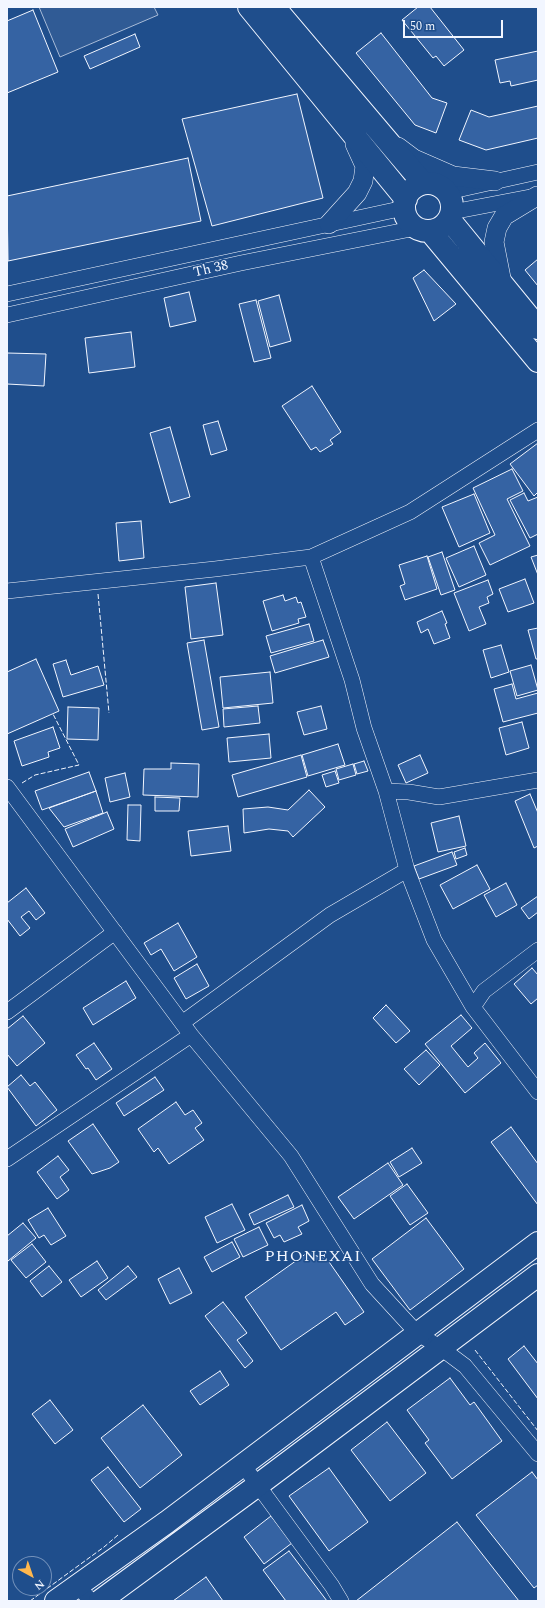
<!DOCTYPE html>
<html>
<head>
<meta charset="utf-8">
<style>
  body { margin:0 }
  #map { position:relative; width:545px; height:1608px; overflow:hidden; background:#1f4e8c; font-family:Spectral,serif }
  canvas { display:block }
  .frame { position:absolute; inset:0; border:8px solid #f2f6ff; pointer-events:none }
  .north { position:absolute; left:12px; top:1556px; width:40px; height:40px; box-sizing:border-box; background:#1f4e8c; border:1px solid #7391ba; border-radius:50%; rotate:140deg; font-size:11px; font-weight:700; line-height:16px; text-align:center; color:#f2f6ff }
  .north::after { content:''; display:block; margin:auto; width:14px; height:18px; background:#ffb74d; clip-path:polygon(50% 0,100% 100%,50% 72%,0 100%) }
  .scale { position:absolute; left:403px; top:20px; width:100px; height:18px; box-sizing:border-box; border:2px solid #f2f6ff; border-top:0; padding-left:5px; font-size:12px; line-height:14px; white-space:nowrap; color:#f2f6ff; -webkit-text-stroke:3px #1f4e8c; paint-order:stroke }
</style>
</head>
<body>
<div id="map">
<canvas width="545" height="1608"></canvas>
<div class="frame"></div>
<div class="north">N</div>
<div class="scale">50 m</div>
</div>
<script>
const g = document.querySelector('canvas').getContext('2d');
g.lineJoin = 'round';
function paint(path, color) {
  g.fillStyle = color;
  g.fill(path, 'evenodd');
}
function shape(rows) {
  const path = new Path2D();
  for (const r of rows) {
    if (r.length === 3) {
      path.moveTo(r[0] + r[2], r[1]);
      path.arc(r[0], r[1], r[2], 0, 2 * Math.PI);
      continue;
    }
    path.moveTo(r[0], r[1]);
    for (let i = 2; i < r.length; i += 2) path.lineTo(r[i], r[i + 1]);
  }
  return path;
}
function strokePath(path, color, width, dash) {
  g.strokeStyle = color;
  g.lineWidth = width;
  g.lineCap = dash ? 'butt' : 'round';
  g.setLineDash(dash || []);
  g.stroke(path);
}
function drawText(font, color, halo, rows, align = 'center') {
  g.font = font + ' Spectral,serif';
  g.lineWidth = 3;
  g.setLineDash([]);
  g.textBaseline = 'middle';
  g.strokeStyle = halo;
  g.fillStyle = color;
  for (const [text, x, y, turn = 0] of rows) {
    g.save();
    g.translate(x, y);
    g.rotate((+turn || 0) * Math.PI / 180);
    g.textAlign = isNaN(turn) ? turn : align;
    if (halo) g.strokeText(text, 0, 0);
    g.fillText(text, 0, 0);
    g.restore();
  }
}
const parking = shape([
  [39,7,154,7,158,15,60,57,39,7]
]);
paint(parking, '#305b95');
strokePath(parking, '#a8bbd7', 1);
const building = shape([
  [418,7,430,7,464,50,444,66,436,56,433,58,402,20,418,7],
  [33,10,58,72,7,93,7,21,33,10],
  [381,33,432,98,447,103,436,133,415,125,356,53,381,33],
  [135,34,140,47,90,69,84,56,135,34],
  [538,51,538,80,511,86,510,81,500,83,495,60,538,51],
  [297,94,323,198,212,226,182,119,297,94],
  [538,106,538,138,486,150,459,140,471,110,489,117,538,106],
  [188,158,201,221,8,261,7,196,188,158],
  [538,259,538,286,525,270,538,259],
  [424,270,456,304,434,321,413,278,424,270],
  [189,292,196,321,170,327,164,298,189,292],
  [279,295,291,341,270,347,258,301,279,295],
  [256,300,271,358,254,362,239,304,256,300],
  [131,332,135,367,89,373,85,338,131,332],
  [7,353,46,354,44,386,7,384,7,353],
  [312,386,341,432,330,440,333,444,320,452,316,447,311,450,282,406,312,386],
  [218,421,227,450,211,455,203,425,218,421],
  [170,427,190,497,170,503,150,433,170,427],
  [538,443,538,492,534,496,510,464,538,443],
  [512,469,523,491,507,499,530,546,490,565,479,543,495,535,473,488,512,469],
  [524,493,528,501,538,497,538,534,530,538,510,500,524,493],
  [474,494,490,533,459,547,442,507,474,494],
  [141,521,144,558,119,561,116,523,141,521],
  [474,546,486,575,459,587,446,558,474,546],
  [442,552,455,590,441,595,428,557,442,552],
  [538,555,538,575,531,557,538,555],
  [427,556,437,589,405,600,400,586,405,584,399,565,427,556],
  [525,579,534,603,508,612,499,589,525,579],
  [488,580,493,594,487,597,489,603,479,607,486,624,469,631,454,593,488,580],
  [216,583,223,635,191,639,185,587,216,583],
  [283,595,285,601,296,597,298,603,301,602,306,617,298,619,299,623,272,631,263,601,283,595],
  [442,611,447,623,445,624,450,638,434,644,428,629,421,633,417,622,442,611],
  [309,624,314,641,271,653,266,636,309,624],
  [538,628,538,659,536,659,528,630,538,628],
  [204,640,219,727,202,730,187,643,204,640],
  [323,640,329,657,275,673,270,656,323,640],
  [501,645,509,672,491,678,483,650,501,645],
  [36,659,59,711,7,734,7,672,36,659],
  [66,660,71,675,98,666,104,685,63,697,53,664,66,660],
  [531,665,538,690,517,696,510,671,531,665],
  [270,672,273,703,223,708,220,677,270,672],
  [512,684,516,699,538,693,538,713,503,722,494,689,512,684],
  [258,706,260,723,224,727,223,709,258,706],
  [321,706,327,729,304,735,297,712,321,706],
  [68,707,99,708,98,740,67,739,68,707],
  [522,722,529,748,506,755,499,728,522,722],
  [53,727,60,748,48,752,49,757,22,766,14,741,53,727],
  [269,734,271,758,229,762,227,738,269,734],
  [338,744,345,765,308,776,302,755,338,744],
  [301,755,307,777,238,797,232,775,301,755],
  [420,755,428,773,406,783,398,765,420,755],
  [364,761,368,771,357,774,354,764,364,761],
  [171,763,199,764,198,797,143,795,144,769,171,769,171,763],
  [353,764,356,775,339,780,336,769,353,764],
  [335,771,339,783,326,787,322,775,335,771],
  [89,772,96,791,42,810,35,791,89,772],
  [125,773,130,797,110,802,105,778,125,773],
  [309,790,325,807,293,837,288,831,269,829,244,833,243,809,268,807,288,810,309,790],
  [96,791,103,813,64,827,49,808,96,791],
  [530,794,538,813,538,846,534,848,515,801,530,794],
  [155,797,180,798,179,811,155,811,155,797],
  [128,805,141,805,140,841,127,840,128,805],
  [107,812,114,829,73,847,65,829,107,812],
  [459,816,466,846,438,852,431,823,459,816],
  [228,826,231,851,191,856,188,831,228,826],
  [465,848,467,855,456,859,454,852,465,848],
  [452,852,457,865,419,879,414,866,452,852],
  [477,865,490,889,453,909,440,885,477,865],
  [506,883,517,905,496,917,484,895,506,883],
  [26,888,45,913,36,920,29,911,21,917,30,928,20,936,7,919,7,903,26,888],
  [538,896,538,912,529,919,521,908,538,896],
  [178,923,197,957,174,971,161,949,151,955,144,943,178,923],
  [197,964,209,986,186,999,174,978,197,964],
  [532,968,538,975,538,998,531,1004,514,984,532,968],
  [126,981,136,998,93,1025,83,1008,126,981],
  [386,1005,410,1031,396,1043,373,1018,386,1005],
  [461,1015,472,1028,451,1046,468,1067,478,1058,474,1053,485,1043,501,1063,465,1093,425,1044,461,1015],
  [23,1016,45,1043,17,1066,7,1054,7,1029,23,1016],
  [94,1043,112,1069,96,1080,88,1068,86,1069,76,1055,94,1043],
  [426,1050,440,1065,419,1085,404,1069,426,1050],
  [21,1075,30,1086,35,1082,57,1110,36,1126,7,1087,21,1075],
  [155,1077,164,1090,124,1116,116,1103,155,1077],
  [176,1102,185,1115,193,1110,202,1123,195,1128,204,1140,169,1164,158,1148,154,1152,138,1129,176,1102],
  [93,1124,119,1162,110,1168,92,1174,68,1141,93,1124],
  [511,1127,538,1164,538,1205,491,1142,511,1127],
  [412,1148,422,1163,399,1177,390,1162,412,1148],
  [58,1156,69,1170,60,1177,69,1190,57,1199,37,1172,58,1156],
  [388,1163,403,1185,354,1219,338,1197,388,1163],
  [407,1184,428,1213,410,1225,390,1196,407,1184],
  [288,1195,294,1207,254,1225,249,1214,288,1195],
  [232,1204,245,1230,217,1243,205,1217,232,1204],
  [302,1205,309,1221,298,1227,302,1234,284,1242,280,1235,274,1238,266,1223,302,1205],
  [48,1208,66,1236,51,1245,44,1235,39,1238,28,1220,48,1208],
  [426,1218,464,1269,410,1310,372,1259,426,1218],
  [23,1223,36,1238,8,1261,7,1259,7,1236,23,1223],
  [259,1227,268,1245,243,1257,234,1239,259,1227],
  [232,1242,240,1257,212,1272,204,1257,232,1242],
  [32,1244,46,1262,26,1278,11,1260,32,1244],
  [307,1253,327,1259,364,1312,345,1325,336,1312,281,1350,245,1297,307,1253],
  [97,1261,108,1278,81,1297,69,1280,97,1261],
  [49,1266,62,1282,42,1297,30,1281,49,1266],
  [128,1266,137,1277,106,1300,98,1290,128,1266],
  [179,1268,192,1293,170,1304,158,1279,179,1268],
  [223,1302,247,1333,237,1340,253,1361,245,1368,205,1316,223,1302],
  [524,1346,538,1364,538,1399,508,1359,524,1346],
  [220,1371,229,1385,200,1405,190,1391,220,1371],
  [450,1378,470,1405,474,1402,502,1441,452,1479,425,1443,429,1440,407,1410,450,1378],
  [50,1400,73,1430,55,1444,32,1414,50,1400],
  [143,1405,182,1455,140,1488,101,1438,143,1405],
  [387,1422,426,1473,390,1501,351,1450,387,1422],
  [108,1467,141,1509,124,1522,91,1480,108,1467],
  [329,1468,368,1522,329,1551,289,1496,329,1468],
  [532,1472,538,1480,538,1585,534,1588,476,1515,532,1472],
  [271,1516,292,1543,264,1564,244,1537,271,1516],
  [457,1522,519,1601,356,1601,457,1522],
  [289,1551,327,1601,286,1601,263,1570,289,1551],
  [206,1577,223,1601,173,1601,206,1577]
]);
paint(building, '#3563a3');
strokePath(building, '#f2f6ff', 1);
const minor = shape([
  [448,192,538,172],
  [452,212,530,197],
  [7,294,404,208],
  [7,315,241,263,416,228],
  [311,557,410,512,538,430],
  [7,591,215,569,311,557,352,680,364,728,386,791,407,870],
  [7,787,191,1035,291,1156,372,1284,417,1333,441,1348,465,1366,538,1454],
  [386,791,409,792,439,797,538,780],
  [473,1007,484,991,538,950],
  [7,1012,115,932],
  [182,1023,330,915,407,870,434,940,473,1007,538,1092],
  [7,1159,191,1035],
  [243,1465,332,1586,341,1601],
  [77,1585,91,1601]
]);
const major = shape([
  [398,147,414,159,453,176,495,181],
  [329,224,357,193,363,181,365,166,355,144],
  [502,283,494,242,497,228,504,216,537,196]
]);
const highway = shape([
  [249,7,406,199],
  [274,7,423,183],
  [428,207,24],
  [449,219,538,328],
  [430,231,538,361],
  [56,1601,167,1522,538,1243],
  [100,1601,258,1485,538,1275]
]);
strokePath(minor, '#f2f6ff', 16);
strokePath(major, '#f2f6ff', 20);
strokePath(highway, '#f2f6ff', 24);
strokePath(minor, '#1f4e8c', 15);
strokePath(major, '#1f4e8c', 19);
strokePath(highway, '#1f4e8c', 22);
strokePath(shape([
  [98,594,109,713],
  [22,783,35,775,79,765,53,714],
  [7,1130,8,1129],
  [475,1350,538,1431],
  [30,1601,104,1547,118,1535]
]), '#f2f6ff', 1, [5, 2]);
drawText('14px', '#f2f6ff', '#1f4e8c', [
  ["Th 38",211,270,-13]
]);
g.letterSpacing = '1px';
drawText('16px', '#f2f6ff', '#1f4e8c', [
  ["PHONEXAI",313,1258]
]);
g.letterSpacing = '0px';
</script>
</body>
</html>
